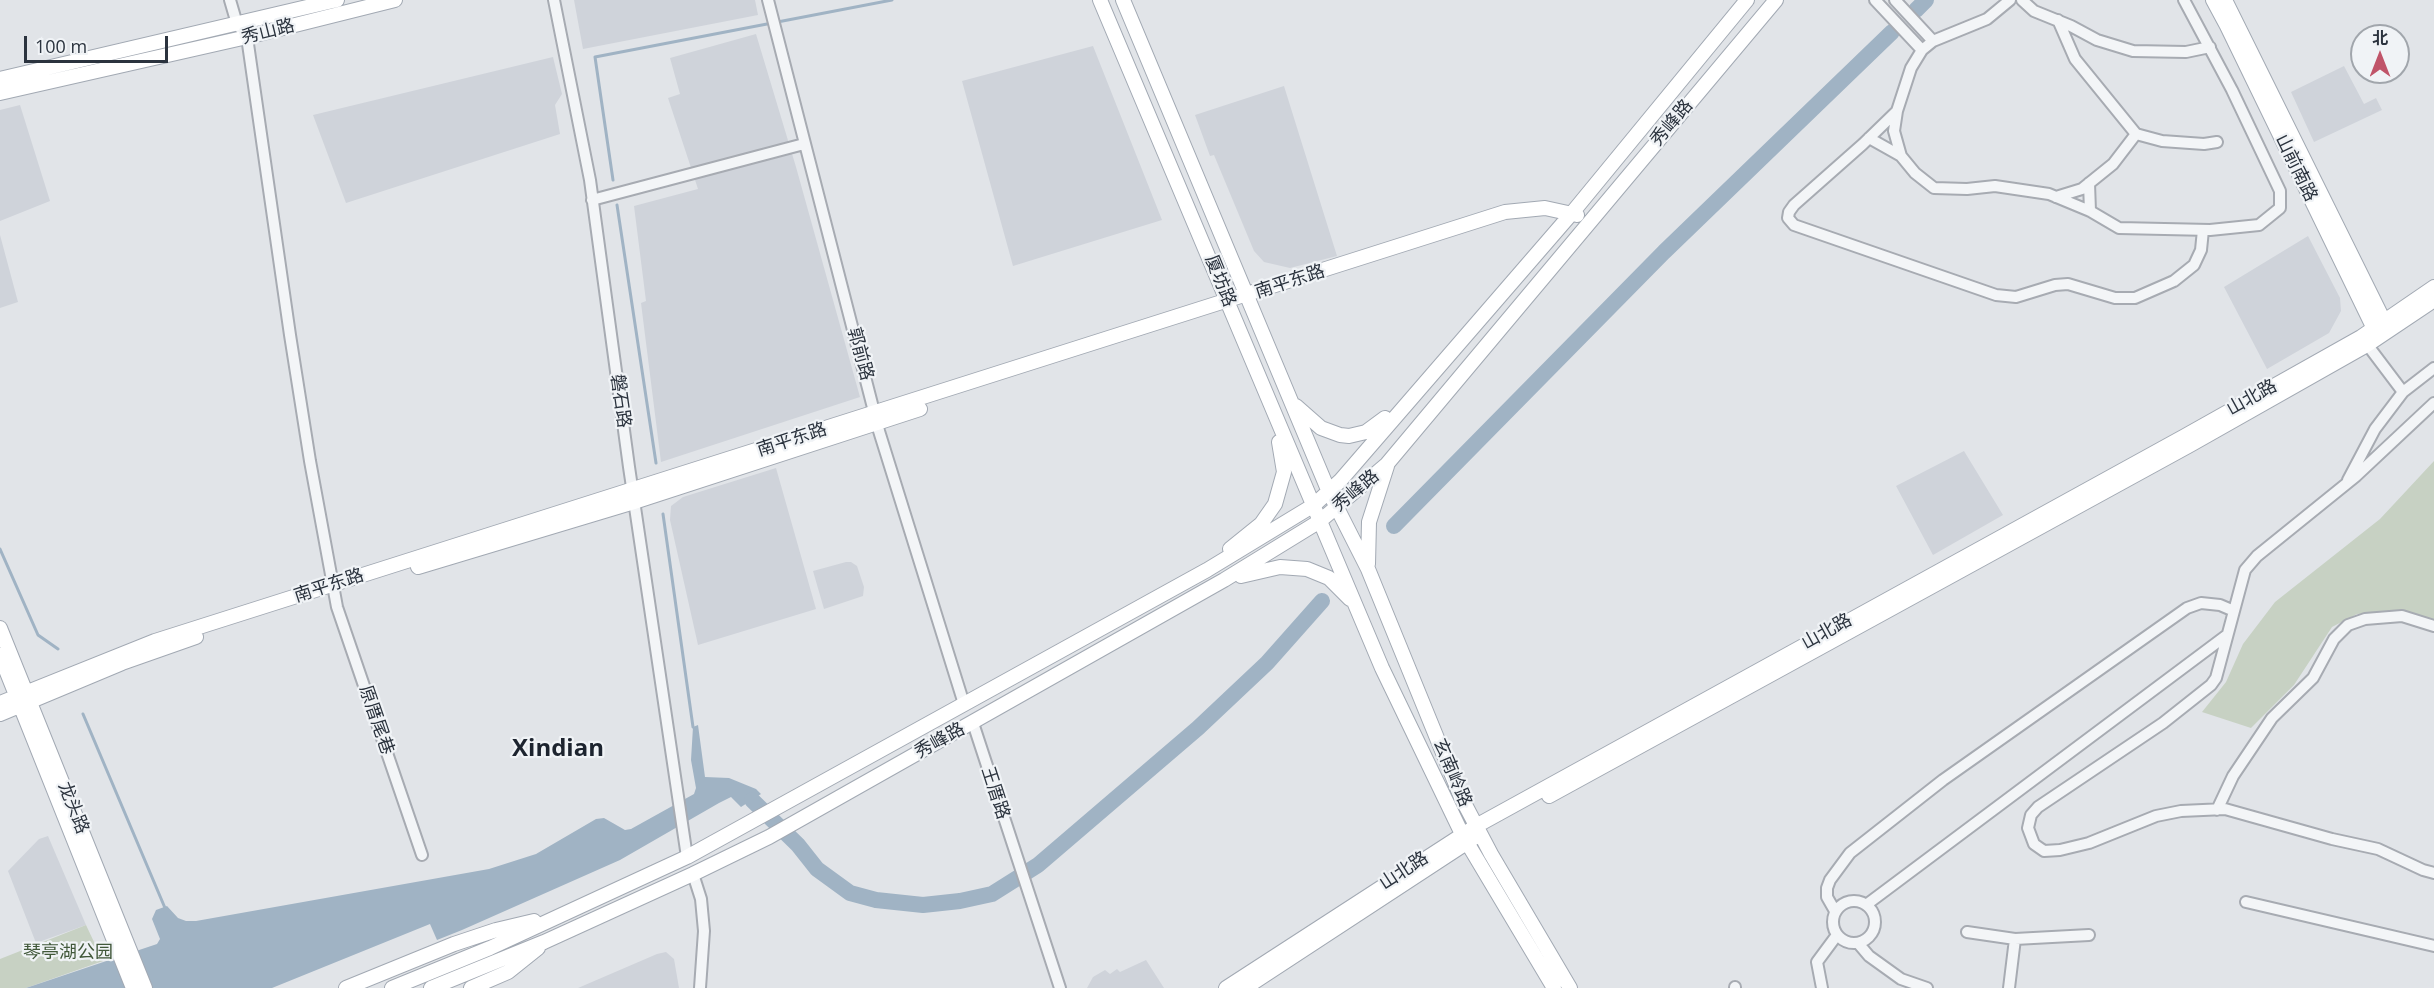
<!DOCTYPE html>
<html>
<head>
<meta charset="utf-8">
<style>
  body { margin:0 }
  #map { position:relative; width:2434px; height:988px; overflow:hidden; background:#e1e4e8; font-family:"Open Sans","Noto Sans SC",sans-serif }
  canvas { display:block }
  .north { position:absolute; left:2350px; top:24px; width:60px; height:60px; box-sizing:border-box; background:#f0f3f6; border:2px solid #a1a6ac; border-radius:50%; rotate:0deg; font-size:16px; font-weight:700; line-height:24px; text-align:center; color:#2b333e }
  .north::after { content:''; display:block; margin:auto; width:21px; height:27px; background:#c05469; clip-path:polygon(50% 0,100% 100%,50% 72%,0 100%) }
  .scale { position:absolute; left:24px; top:36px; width:144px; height:27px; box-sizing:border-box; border:3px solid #2b333e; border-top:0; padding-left:8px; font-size:18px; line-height:21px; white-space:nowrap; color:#2b333e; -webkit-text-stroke:4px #f0f3f6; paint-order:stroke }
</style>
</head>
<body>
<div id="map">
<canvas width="2434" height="988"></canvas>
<div class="north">北</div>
<div class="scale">100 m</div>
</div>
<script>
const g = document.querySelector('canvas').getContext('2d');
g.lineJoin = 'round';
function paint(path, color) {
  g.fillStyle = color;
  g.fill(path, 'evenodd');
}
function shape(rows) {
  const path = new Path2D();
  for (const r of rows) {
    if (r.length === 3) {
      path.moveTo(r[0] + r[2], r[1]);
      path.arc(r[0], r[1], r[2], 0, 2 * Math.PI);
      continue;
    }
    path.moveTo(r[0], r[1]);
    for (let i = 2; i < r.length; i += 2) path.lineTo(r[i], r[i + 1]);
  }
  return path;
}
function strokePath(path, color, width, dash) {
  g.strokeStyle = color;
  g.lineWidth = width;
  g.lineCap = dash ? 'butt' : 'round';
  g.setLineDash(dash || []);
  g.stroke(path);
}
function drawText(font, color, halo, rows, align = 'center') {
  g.font = font + ' "Open Sans","Noto Sans SC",sans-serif';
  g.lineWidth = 4.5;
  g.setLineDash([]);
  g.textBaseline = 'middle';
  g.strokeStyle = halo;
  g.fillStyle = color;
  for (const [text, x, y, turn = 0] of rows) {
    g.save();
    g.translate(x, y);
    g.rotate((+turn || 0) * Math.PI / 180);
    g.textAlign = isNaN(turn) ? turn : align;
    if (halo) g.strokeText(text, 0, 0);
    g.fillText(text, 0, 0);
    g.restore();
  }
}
paint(shape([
  [574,0,755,0,758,15,583,49],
  [756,34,796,167,860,397,661,462,641,303,646,301,634,206,698,189,668,98,680,94,670,58],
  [1093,46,1162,220,1013,266,962,81],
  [553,57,562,94,555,105,560,134,346,203,313,115],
  [2344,66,2364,104,2376,98,2382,110,2314,142,2291,92],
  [1284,86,1337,256,1290,268,1264,262,1254,251,1214,155,1210,156,1195,115],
  [20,105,50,201,0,221,0,110],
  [0,235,18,302,0,308],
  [2308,236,2340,298,2341,311,2329,333,2267,369,2224,287],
  [1964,451,2003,515,1933,555,1896,486],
  [776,468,816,609,698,645,670,520,671,506,683,497],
  [846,562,851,562,857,566,864,587,863,596,824,609,813,571],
  [48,836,86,925,36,943,8,871,39,839],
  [666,952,674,959,679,988,578,988,657,954],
  [1146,960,1164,988,1087,988,1093,977,1105,970,1110,974,1117,969,1120,972]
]), '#cfd3da');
paint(shape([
  [2434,461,2434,621,2398,611,2357,614,2332,627,2294,685,2251,728,2202,712,2226,682,2243,644,2275,602,2380,519],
  [86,925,103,961,26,988,0,988,0,959]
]), '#c7d1c3');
paint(shape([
  [698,725,705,777,729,778,756,789,761,794,741,807,731,797,719,803,620,860,462,930,437,940,430,924,272,988,26,988,157,944,160,939,152,919,156,910,167,906,178,918,186,921,196,921,489,869,536,854,596,819,604,818,625,830,631,829,694,794,696,788,691,760,693,727]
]), '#a0b3c4');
strokePath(shape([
  [613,180,595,57,892,0],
  [617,205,656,463],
  [663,514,693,727],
  [0,549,38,635,58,649],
  [83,714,165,908]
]), '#a0b3c4', 3);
strokePath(shape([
  [1916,10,1926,0],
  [1394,526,1664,252,1892,32],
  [752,800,798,845,817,869,850,893,876,900,923,905,960,901,992,894,1038,865,1198,728,1267,663,1322,601]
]), '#a0b3c4', 16);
const minor = shape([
  [230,0,237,24,247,37,290,335,310,461,337,607,422,855],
  [554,0,590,180,629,467,687,857],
  [768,0,879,431,964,704],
  [1875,0,1922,50],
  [1895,0,1933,41],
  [2010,0,1987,19,1933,41,1922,50,1911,68,1897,111,1894,131,1901,156,1915,173,1934,188,1967,189,1995,186,2049,194,2090,211,2119,228,2210,230,2259,225,2280,208,2280,191,2232,90,2184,0],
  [2022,0,2034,11,2071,26,2097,40,2133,51,2186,52,2210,47],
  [2058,20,2075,59,2136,134,2162,141,2204,144,2217,142],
  [1897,111,1863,144,1794,205,1789,212,1788,218,1794,225,1996,295,2016,297,2055,285,2068,284,2115,298,2135,298,2174,281,2194,265,2201,250,2203,230],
  [1869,138,1901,156],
  [2089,183,2090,211],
  [2056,197,2082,189,2113,164,2136,134],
  [592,200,804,144],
  [2363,339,2403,392],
  [2434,403,2356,476,2257,556,2245,570,2216,678,2211,685,2163,723,2038,807,2031,815,2028,828,2034,844,2044,851,2060,850,2089,843,2156,816,2181,811,2225,809,2332,839,2378,849,2423,870,2434,873],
  [2348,480,2375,429,2403,392,2434,368],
  [973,723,1060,988],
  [2217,810,2233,776,2272,718,2313,678,2334,639,2348,625,2365,619,2402,616,2434,626],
  [693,874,701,899,704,931,700,988],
  [1854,922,21],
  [2246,902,2434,946],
  [1866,905,2227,635],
  [1835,911,1827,897,1827,888,1830,880,1850,853,1943,780,2187,608,2201,603,2220,605,2234,611],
  [1967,932,2015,939,2089,935],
  [1858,943,1869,956,1901,979,1927,988],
  [1735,987,1735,988],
  [1822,988,1817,962,1837,935],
  [2009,988,2015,939]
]);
const major = shape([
  [1100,0,1382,668,1462,834,1554,988],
  [1123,0,1329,492,1368,569,1461,797,1491,854,1570,988],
  [2213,0,2227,26,2377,335],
  [2225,0,2388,329],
  [0,79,337,0],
  [0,93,247,37,395,0],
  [1296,406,1321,428,1340,435,1349,436,1366,432,1385,418],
  [1230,549,1261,524,1275,504,1284,472,1279,442],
  [1368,564,1369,522,1387,466],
  [418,567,634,502,920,409],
  [1241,576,1280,567,1307,569,1329,578,1350,599],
  [0,628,145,988],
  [0,655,133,988],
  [0,703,155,641,1505,212,1545,208,1577,215],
  [0,714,122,663,196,637],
  [1549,796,2190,445,2367,345,2434,300],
  [346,988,454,944,496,930,534,921],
  [392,988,490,948,687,857,1207,570,1314,505,1340,481,1572,213,1747,0],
  [431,988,544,942,693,874,769,837,1224,580,1320,521,1387,464,1776,0],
  [471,988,508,972,538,948],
  [1226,988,1476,826,2185,436,2361,337,2434,287],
  [1245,988,1477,836]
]);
strokePath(minor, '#a7abb2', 14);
strokePath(major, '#a2a9b3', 16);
strokePath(minor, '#f3f5f7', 10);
strokePath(major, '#fff', 14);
drawText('18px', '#2b333e', '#f0f3f6', [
  ["秀山路",268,32,-14],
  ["秀峰路",1672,123,-50],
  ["山前南路",2296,168,64],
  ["厦坊路",1220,281,68],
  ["南平东路",1290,282,-18],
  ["郭前路",860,354,75],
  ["山北路",2252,398,-29],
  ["磐石路",620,401,82],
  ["南平东路",792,440,-18],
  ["秀峰路",1356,491,-40],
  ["南平东路",329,586,-18],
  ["山北路",1827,632,-29],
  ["原厝尾巷",376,720,71],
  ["秀峰路",940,741,-29],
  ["玄南岭路",1452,773,67],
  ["王厝路",995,793,72],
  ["龙头路",73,808,68],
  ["山北路",1404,871,-33]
]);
drawText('18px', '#41583a', '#f0f3f6', [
  ["琴亭湖公园",68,953]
]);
drawText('bold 24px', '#1d242f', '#f0f3f6', [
  ["Xindian",558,749]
]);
</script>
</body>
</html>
